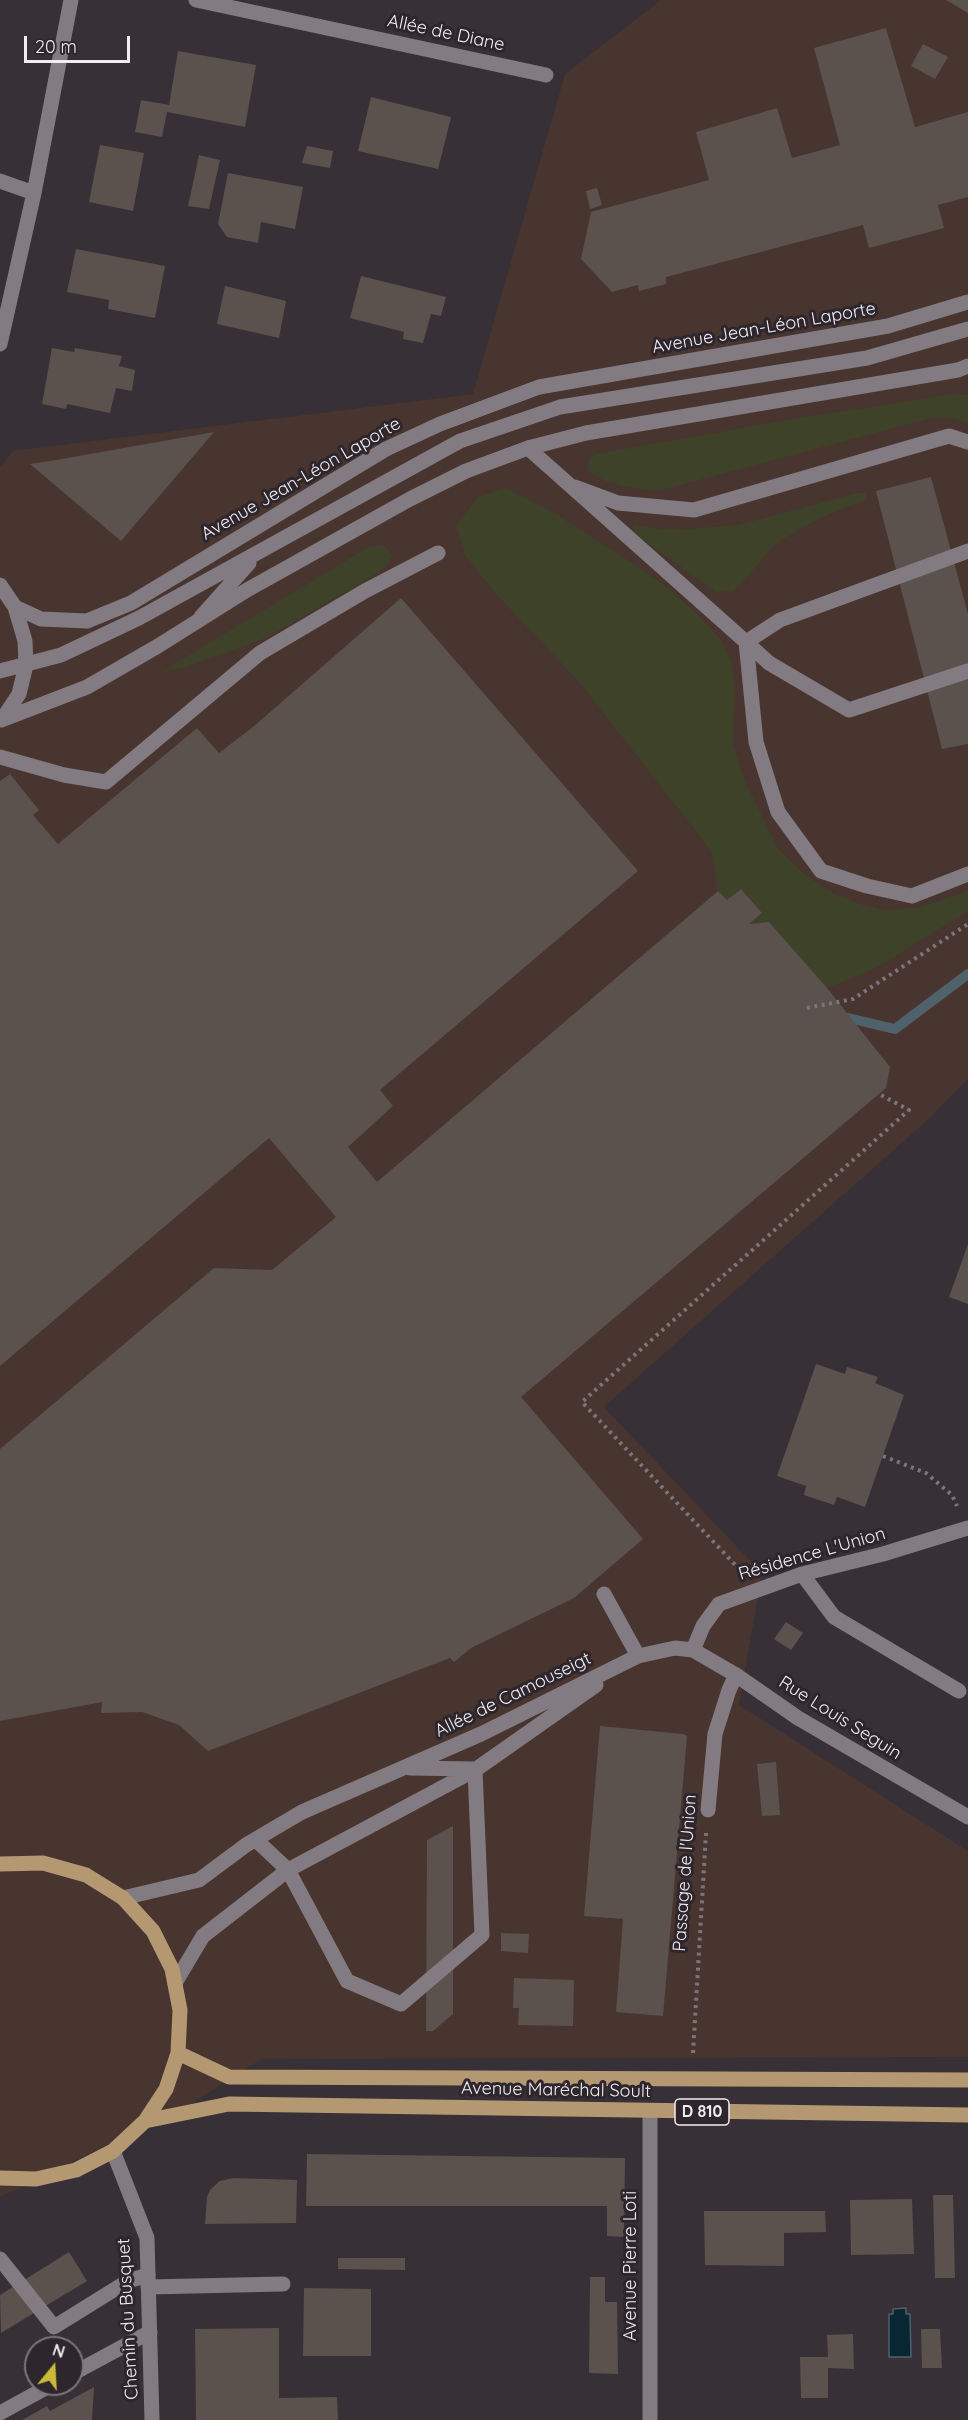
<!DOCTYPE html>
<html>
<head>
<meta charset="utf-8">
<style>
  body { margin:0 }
  #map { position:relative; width:968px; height:2420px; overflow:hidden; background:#373036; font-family:Quicksand,sans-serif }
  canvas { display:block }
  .north { position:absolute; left:24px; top:2336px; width:60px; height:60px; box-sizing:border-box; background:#2d262c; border:2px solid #7b767b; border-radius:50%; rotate:18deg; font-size:16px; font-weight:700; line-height:24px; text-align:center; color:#f1edf1 }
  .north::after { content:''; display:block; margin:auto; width:21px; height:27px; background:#cbba39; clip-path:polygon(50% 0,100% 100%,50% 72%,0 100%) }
  .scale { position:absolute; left:24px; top:36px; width:106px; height:27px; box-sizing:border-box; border:3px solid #f1edf1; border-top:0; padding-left:8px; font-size:18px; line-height:21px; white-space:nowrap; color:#f1edf1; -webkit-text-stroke:4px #2d262c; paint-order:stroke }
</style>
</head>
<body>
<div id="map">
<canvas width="968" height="2420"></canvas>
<div class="north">N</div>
<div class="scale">20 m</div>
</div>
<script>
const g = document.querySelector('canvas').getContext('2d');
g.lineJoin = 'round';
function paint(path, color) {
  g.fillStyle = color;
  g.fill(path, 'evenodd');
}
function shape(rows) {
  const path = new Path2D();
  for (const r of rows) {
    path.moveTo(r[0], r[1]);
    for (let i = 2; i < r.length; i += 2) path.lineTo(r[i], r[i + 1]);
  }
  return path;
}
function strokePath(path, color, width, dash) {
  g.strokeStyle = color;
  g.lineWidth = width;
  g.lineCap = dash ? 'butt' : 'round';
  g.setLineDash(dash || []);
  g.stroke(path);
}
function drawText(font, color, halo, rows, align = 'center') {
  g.font = font + ' Quicksand,sans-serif';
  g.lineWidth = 6;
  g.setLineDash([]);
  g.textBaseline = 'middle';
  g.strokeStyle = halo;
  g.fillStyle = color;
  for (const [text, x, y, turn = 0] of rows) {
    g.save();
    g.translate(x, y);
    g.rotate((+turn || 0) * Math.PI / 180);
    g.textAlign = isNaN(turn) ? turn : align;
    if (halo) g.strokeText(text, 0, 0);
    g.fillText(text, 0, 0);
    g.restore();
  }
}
paint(shape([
  [661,0,968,0,968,1079,932,1116,604,1407,762,1573,739,1705,968,1851,968,2057,262,2059,186,2107,0,2197,0,468,13,451,473,394,565,74]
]), '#48352f');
paint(shape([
  [955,394,968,395,968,423,955,419,932,418,658,491,627,487,605,481,589,472,589,458,596,454,793,419],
  [506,488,554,513,637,566,669,589,699,616,722,641,732,664,735,688,733,744,744,779,778,849,805,875,834,894,863,905,886,910,922,907,968,891,968,911,874,969,827,988,769,922,749,924,762,913,741,889,727,900,718,891,712,852,581,684,497,595,465,555,456,526,478,497],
  [857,493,866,493,866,500,839,510,801,528,774,545,742,583,732,591,716,592,634,533,633,525,672,530,738,525],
  [383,545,393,555,386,568,266,638,183,668,161,672,367,548]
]), '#3e4229');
const water = shape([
  [906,2308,906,2314,910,2314,911,2357,889,2357,889,2314,893,2314,893,2309,906,2308]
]);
paint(water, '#092732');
strokePath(water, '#4f626b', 1.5);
strokePath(shape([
  [848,1018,895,1029,968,974]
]), '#4f626b', 10);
paint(shape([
  [946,0,968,0,968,13],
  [886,28,915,127,968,112,968,197,938,205,944,228,869,248,863,225,666,277,666,284,639,291,638,285,612,292,581,259,591,212,709,180,696,132,777,108,792,158,840,145,814,48],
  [923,44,948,57,935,79,911,66],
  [178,51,256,65,245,127,167,112,162,137,135,132,141,100,169,105],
  [371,97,451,117,438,169,358,151],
  [100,145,144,153,133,211,89,202],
  [307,146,333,151,330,168,302,163],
  [199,155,220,160,209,209,188,206],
  [228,173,303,187,295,229,261,222,258,243,227,237,218,224],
  [597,188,602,205,590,209,586,191],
  [76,249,165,266,155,318,108,309,109,300,67,292],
  [361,276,446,297,441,316,431,314,423,343,403,339,404,332,350,318],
  [225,286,286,301,279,338,217,324],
  [52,348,74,352,75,348,122,356,119,366,135,370,132,391,116,388,110,413,67,404,66,409,42,404],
  [214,432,121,541,30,464,56,460],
  [931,477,968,614,968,744,942,749,876,491],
  [401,598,638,871,380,1090,393,1106,348,1147,377,1182,718,891,727,900,741,889,762,913,749,924,769,922,827,988,890,1067,886,1088,521,1397,643,1539,574,1598,471,1648,454,1662,450,1658,208,1751,179,1725,142,1712,101,1713,102,1702,0,1721,0,1449,214,1268,272,1270,336,1217,269,1138,0,1366,0,781,10,774,39,810,33,815,58,844,197,728,219,753,253,727],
  [968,1244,968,1304,949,1297],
  [816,1364,845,1374,847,1367,878,1377,875,1383,904,1395,865,1507,837,1497,834,1505,804,1495,806,1486,777,1476],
  [786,1622,803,1633,791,1650,774,1639],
  [600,1726,683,1734,687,1736,663,2016,616,2012,623,1919,584,1916],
  [776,1762,780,1815,762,1816,757,1764],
  [453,1826,453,2014,433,2031,426,2031,427,1840],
  [501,1933,529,1934,528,1953,501,1951],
  [514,1978,574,1980,573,2026,518,2025,519,2008,513,2008],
  [307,2154,625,2158,624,2237,607,2236,607,2206,306,2206],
  [233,2178,297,2180,296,2223,205,2224,207,2197,210,2190,220,2181],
  [933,2195,953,2195,955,2278,935,2278],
  [912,2199,914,2254,851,2255,850,2200],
  [704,2211,825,2211,826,2232,784,2233,784,2266,705,2265],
  [69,2252,87,2281,1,2333,0,2295],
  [338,2258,405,2258,405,2270,338,2269],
  [590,2277,605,2277,605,2302,617,2302,618,2374,589,2373],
  [304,2288,371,2289,371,2356,303,2356],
  [279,2328,279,2398,337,2397,338,2420,196,2420,195,2329],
  [921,2329,940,2329,942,2368,922,2368],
  [853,2334,854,2369,828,2368,828,2398,801,2398,800,2357,828,2357,827,2335],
  [94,2387,92,2420,22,2420,47,2406,50,2411]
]), '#5b514d');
strokePath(shape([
  [807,1008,853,999,968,924],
  [883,1456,926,1473,952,1495,957,1506],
  [740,1570,582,1402,909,1110,879,1094],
  [693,2053,706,1833]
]), '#7b757b', 4, [3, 4.5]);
strokePath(shape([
  [528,448,746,642,780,620,968,551],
  [575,487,618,503,694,510,949,436,968,442],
  [201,617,249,563],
  [746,642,756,742,778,812,821,871,867,886,912,896,968,874],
  [746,642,769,663,849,710,968,671],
  [0,671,61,655,139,618,460,441,560,407,867,358,968,329],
  [0,757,64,775,106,782,260,653,365,591,438,553],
  [802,1574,834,1617,959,1691],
  [604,1594,638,1656],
  [693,1650,703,1626,719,1604,802,1574,883,1554,968,1528],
  [708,1810,715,1734,729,1690,736,1675],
  [288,1870,347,1981,401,2004,482,1935,475,1770],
  [0,2259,54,2327,128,2281,148,2275],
  [148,2287,283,2284],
  [72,2374,150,2332],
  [0,2413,53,2384]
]), '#837b82', 15);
strokePath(shape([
  [196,0,546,75],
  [0,181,34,193],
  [0,344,34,193,71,0],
  [410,1768,473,1769],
  [256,1840,288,1870],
  [123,1898,199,1880,246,1845,302,1812,481,1734,638,1656,675,1648,693,1650,736,1675,798,1718,968,1817],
  [175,1983,203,1936,288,1870,475,1770,596,1685],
  [650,2111,650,2420],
  [113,2151,147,2238,152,2420]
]), '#837b82', 15);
strokePath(shape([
  [0,585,15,607,25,641,26,665,19,694,2,720],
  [15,607,41,619,87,621,131,603,386,449,440,424,539,387,888,326,968,302],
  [4,719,87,687,158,646,247,590,410,499,466,471,528,448,586,433,958,370,968,366]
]), '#837b82', 15);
strokePath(shape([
  [0,1864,43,1863,86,1875,123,1898,153,1931,172,1969,180,2010,178,2053,166,2089,145,2121,113,2151,76,2170,36,2179,0,2178],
  [178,2053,229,2077,968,2080],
  [145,2121,229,2104,968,2115]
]), '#b49871', 15);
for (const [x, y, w] of [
  [702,2112,54]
]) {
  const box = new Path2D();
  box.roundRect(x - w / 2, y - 13, w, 26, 4.5);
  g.fillStyle = '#2d262c';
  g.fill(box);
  strokePath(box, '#f1edf1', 1.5);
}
drawText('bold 16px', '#f1edf1', null, [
  ["D 810",702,2112]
]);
drawText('18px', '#f1edf1', '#2d262c', [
  ["Allée de Diane",446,33,12],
  ["Avenue Jean-Léon Laporte",764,328,-10],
  ["Avenue Jean-Léon Laporte",301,479,-30],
  ["Résidence L'Union",812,1554,-16],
  ["Allée de Camouseigt",513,1695,-26],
  ["Rue Louis Seguin",840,1718,32],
  ["Passage de l'Union",685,1873,-86],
  ["Avenue Maréchal Soult",556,2090,1],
  ["Avenue Pierre Loti",631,2266,-90],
  ["Chemin du Busquet",128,2319,-93]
]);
</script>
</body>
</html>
